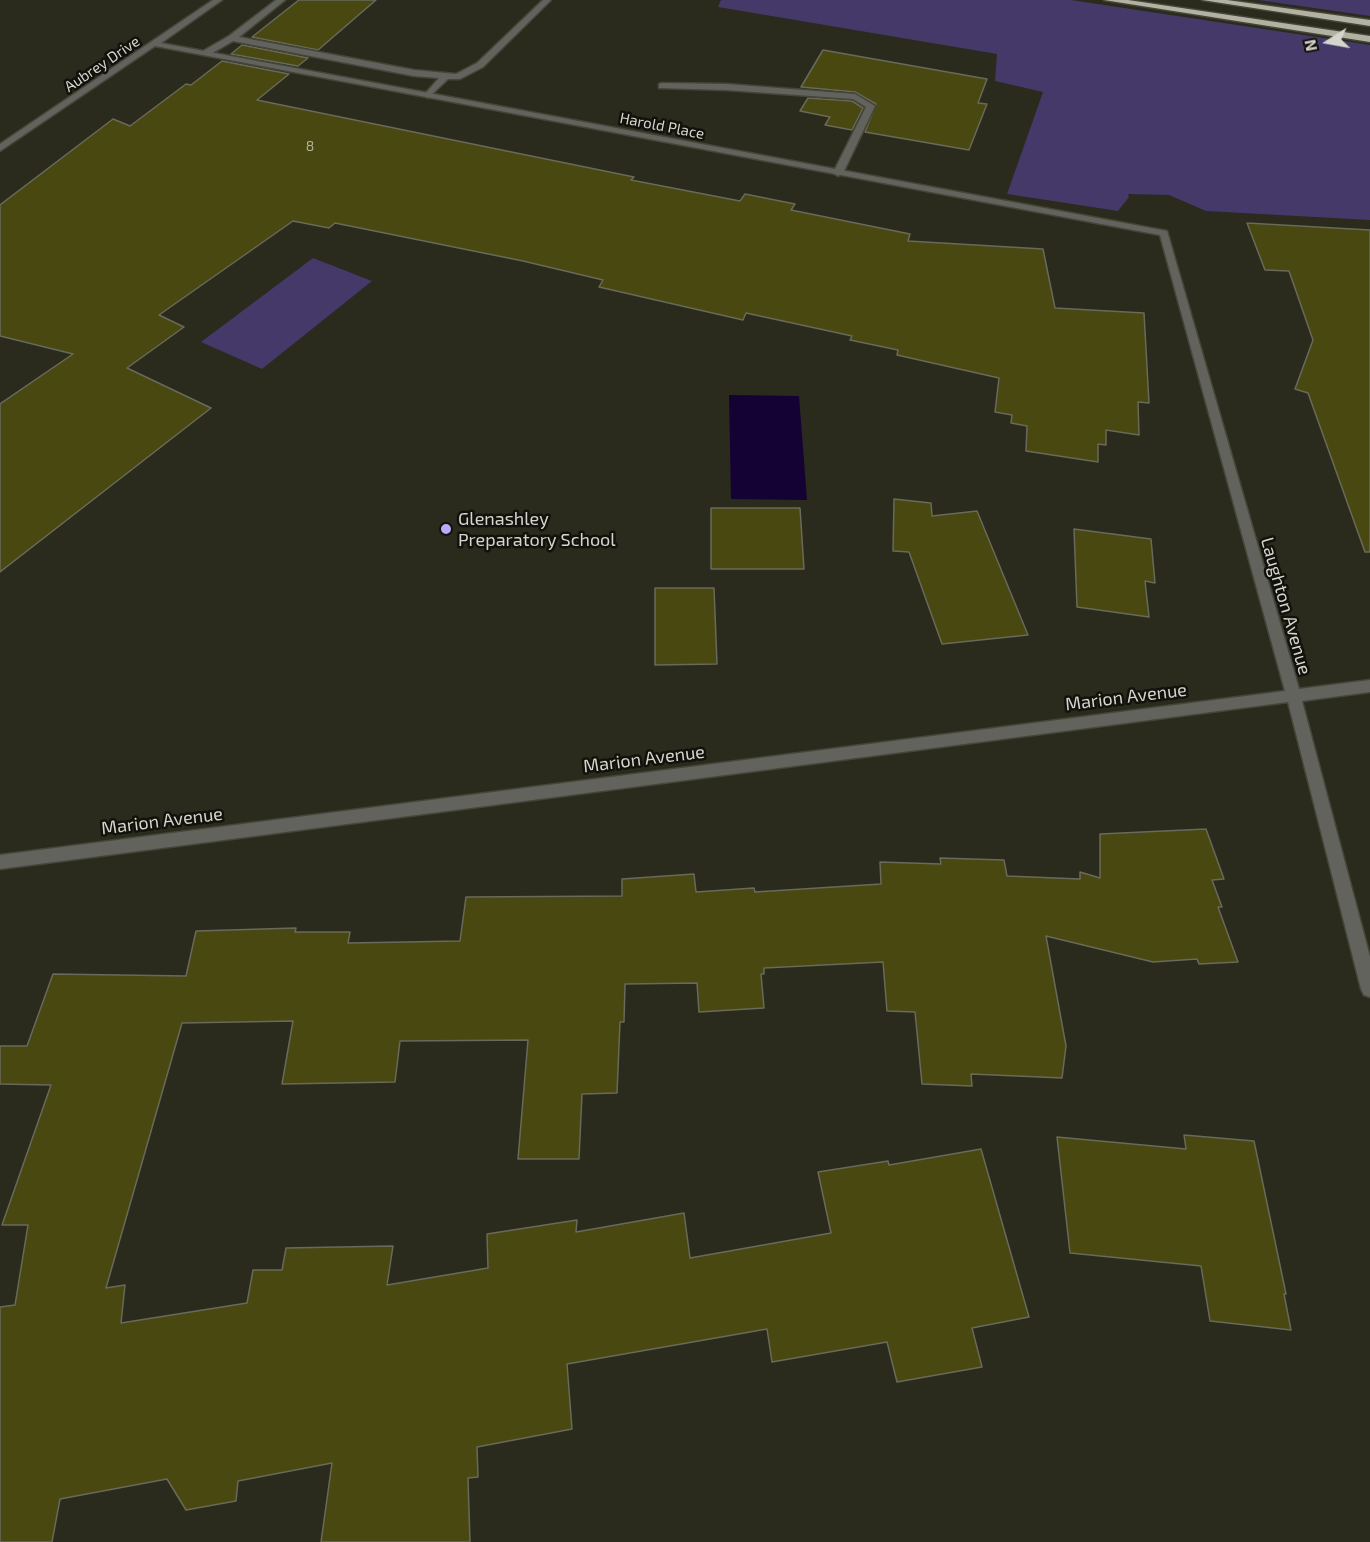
<!DOCTYPE html>
<html>
<head>
<meta charset="utf-8">
<style>
  body { margin:0 }
  #map { position:relative; width:1370px; height:1542px; overflow:hidden; background:#2a2a1d; font-family:"Exo 2",sans-serif }
  canvas { display:block }
  .north { position:absolute; left:1298px; top:12px; width:60px; height:60px; -webkit-text-stroke:4px #12120c; paint-order:stroke; rotate:259deg; font-size:16px; font-weight:700; line-height:24px; text-align:center; color:#d5d5cd }
  .north::after { content:''; display:block; margin:auto; width:21px; height:27px; background:#d5d5cd; clip-path:polygon(50% 0,100% 100%,50% 72%,0 100%) }
</style>
</head>
<body>
<div id="map">
<canvas width="1370" height="1542"></canvas>
<div class="north">N</div>
</div>
<script>
const g = document.querySelector('canvas').getContext('2d');
g.lineJoin = 'round';
function paint(path, color) {
  g.fillStyle = color;
  g.fill(path, 'evenodd');
}
function shape(rows) {
  const path = new Path2D();
  for (const r of rows) {
    path.moveTo(r[0], r[1]);
    for (let i = 2; i < r.length; i += 2) path.lineTo(r[i], r[i + 1]);
  }
  return path;
}
function strokePath(path, color, width, dash) {
  g.strokeStyle = color;
  g.lineWidth = width;
  g.lineCap = dash ? 'butt' : 'round';
  g.setLineDash(dash || []);
  g.stroke(path);
}
function drawText(font, color, halo, rows, align = 'center') {
  g.font = font + ' "Exo 2",sans-serif';
  g.lineWidth = 5;
  g.setLineDash([]);
  g.textBaseline = 'middle';
  g.strokeStyle = halo;
  g.fillStyle = color;
  for (const [text, x, y, turn = 0] of rows) {
    g.save();
    g.translate(x, y);
    g.rotate((+turn || 0) * Math.PI / 180);
    g.textAlign = isNaN(turn) ? turn : align;
    if (halo) g.strokeText(text, 0, 0);
    g.fillText(text, 0, 0);
    g.restore();
  }
}
paint(shape([
  [721,0,1071,0,1370,45,1370,220,1206,211,1169,195,1128,194,1129,197,1118,211,1007,194,1043,92,995,81,997,54,718,7],
  [1258,0,1370,0,1370,16],
  [313,258,372,281,262,369,201,342]
]), '#443969');
paint(shape([
  [729,395,799,396,807,500,731,499]
]), '#150235');
const building = shape([
  [299,0,376,0,318,50,252,37,299,0],
  [242,45,308,58,298,66,231,54,242,45],
  [823,50,987,79,978,103,987,104,969,150,865,132,876,104,855,92,801,87,823,50],
  [222,61,289,74,257,100,634,177,631,180,740,201,745,194,795,204,791,210,910,234,908,241,1043,249,1055,308,1144,313,1149,403,1138,402,1139,435,1106,430,1106,445,1098,444,1098,462,1026,451,1027,426,1011,423,1012,415,995,412,999,378,897,355,898,350,850,340,852,336,746,313,743,320,599,287,603,280,523,261,335,223,329,228,293,221,159,315,184,327,127,368,211,408,0,572,0,404,73,354,0,336,0,205,113,119,130,126,186,84,191,85,222,61],
  [808,98,852,101,863,108,852,130,825,125,830,117,800,111,808,98],
  [1247,223,1370,230,1370,552,1365,552,1308,393,1295,389,1313,340,1289,271,1265,270,1247,223],
  [894,499,931,503,932,516,977,511,1028,635,942,644,909,552,893,551,894,499],
  [711,508,800,508,804,569,711,569,711,508],
  [1074,529,1151,539,1155,583,1145,581,1149,617,1077,607,1074,529],
  [655,588,714,588,717,664,655,665,655,588],
  [1206,829,1224,879,1212,880,1222,907,1218,907,1238,962,1199,964,1197,959,1153,962,1046,936,1066,1046,1062,1078,971,1074,972,1086,922,1084,915,1012,887,1011,883,962,764,968,764,974,761,974,764,1008,699,1012,697,983,625,984,624,1022,620,1022,617,1093,582,1094,579,1159,518,1159,528,1040,400,1041,395,1082,282,1084,293,1021,182,1023,106,1288,125,1285,121,1323,247,1303,253,1270,282,1270,286,1248,393,1246,387,1285,488,1268,487,1234,577,1220,576,1232,684,1213,690,1258,831,1233,818,1172,888,1161,889,1165,981,1149,1029,1317,972,1328,982,1367,897,1382,887,1342,772,1362,767,1329,567,1364,572,1429,477,1447,478,1477,468,1478,470,1542,321,1542,332,1463,238,1481,236,1501,186,1510,167,1479,60,1499,52,1542,0,1542,0,1307,15,1305,28,1225,2,1225,51,1085,0,1084,0,1046,27,1046,53,974,186,976,196,931,296,928,295,932,350,932,348,943,460,941,466,897,622,896,622,879,694,874,696,892,754,888,755,892,881,884,880,862,941,864,940,858,1004,860,1007,876,1080,879,1080,872,1100,878,1100,834,1206,829],
  [1184,1135,1254,1141,1286,1294,1284,1294,1291,1330,1210,1321,1201,1266,1070,1253,1057,1137,1186,1149,1184,1135]
]);
paint(building, '#484810');
strokePath(building, '#696a5b', 1.5);
const service = shape([
  [276,0,285,0,239,37,414,70,456,74,477,63,543,0,551,0,483,67,460,79,448,79,428,98,424,95,439,78,414,76,233,41,209,55,203,55,203,51,229,36,276,0],
  [662,83,726,84,855,94,875,106,843,173,838,176,833,173,866,107,853,99,726,90,659,88,659,84,662,83]
]);
const minor = shape([
  [213,0,222,0,161,43,1167,231,1299,689,1370,680,1370,692,1302,701,1370,957,1370,997,1364,995,1361,989,1288,702,0,869,0,855,1285,691,1160,235,155,46,0,151,0,144,213,0]
]);
const motorway = shape([
  [1104,0,1128,0,1370,36,1370,42,1104,0],
  [1202,0,1227,0,1370,20,1370,26,1202,0]
]);
strokePath(service, '#454539', 3);
strokePath(minor, '#454539', 3);
strokePath(motorway, '#454539', 3);
paint(service, '#62635c');
paint(minor, '#62635c');
paint(motorway, '#b1b2a1');
for (const [x, y, r, color] of [
  [446,529,6,"#b9abf7"]
]) {
  const dot = new Path2D();
  dot.arc(x, y, r, 0, 2 * Math.PI);
  g.fillStyle = color;
  g.fill(dot);
  strokePath(dot, '#12120c', 2);
}
drawText('14px', '#b2b29e', null, [
  ["8",310,146]
]);
drawText('15px', '#d5d5cd', '#12120c', [
  ["Aubrey Drive",102,64,-34],
  ["Harold Place",662,126,11]
]);
drawText('18px', '#d5d5cd', '#12120c', [
  ["Glenashley",458,519],
  ["Preparatory School",458,540]
], 'left');
drawText('18px', '#d5d5cd', '#12120c', [
  ["Laughton Avenue",1286,606,74],
  ["Marion Avenue",1126,697,-7],
  ["Marion Avenue",644,759,-7],
  ["Marion Avenue",162,821,-7]
]);
</script>
</body>
</html>
